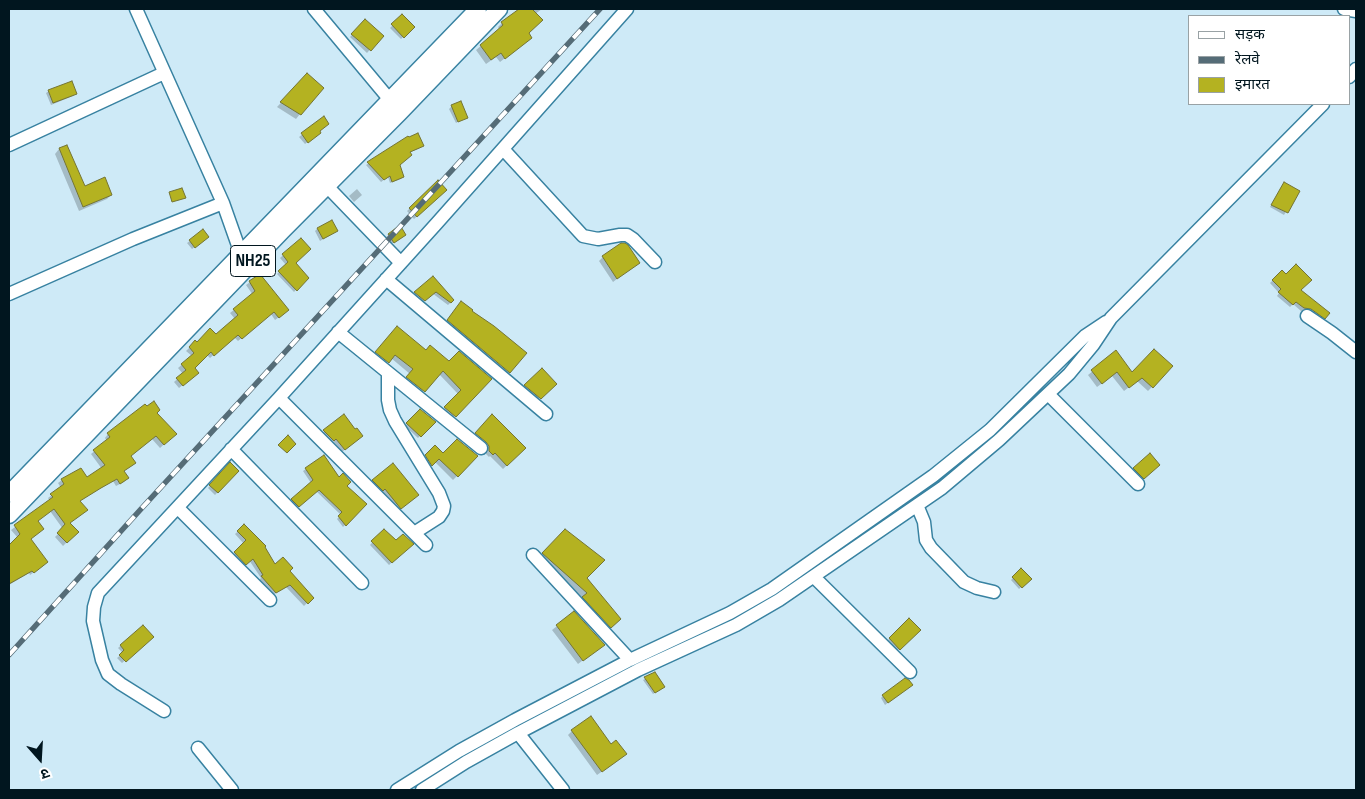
<!DOCTYPE html>
<html>
<head>
<meta charset="utf-8">
<style>
  body { margin:0 }
  #map { position:relative; width:1365px; height:799px; overflow:hidden; background:#ceeaf7; font-family:"Sofia Sans Condensed","Noto Sans Devanagari",sans-serif }
  canvas { display:block }
  .frame { position:absolute; inset:0; border:10px solid #01161f; pointer-events:none }
  .legend { position:absolute; left:1188px; top:15px; width:162px; height:90px; box-sizing:border-box; background:#fff; border:1px solid #99a2a5; margin:0; padding:6px 9px; list-style:none; font-size:15px; color:#01161f }
  .legend li { display:flex; align-items:center; gap:10px; height:25px }
  .legend b { width:25px; border:1px solid #99a2a5 }
  .north { position:absolute; left:15px; top:734px; width:50px; height:50px; -webkit-text-stroke:4px #fff; paint-order:stroke; rotate:161deg; font-size:14px; font-weight:700; line-height:20px; text-align:center; color:#01161f }
  .north::after { content:''; display:block; margin:auto; width:18px; height:22px; background:#01161f; clip-path:polygon(50% 0,100% 100%,50% 72%,0 100%) }
</style>
</head>
<body>
<div id="map">
<canvas width="1365" height="799"></canvas>
<div class="frame"></div>
<ul class="legend">
<li><b style="height:6px;background:#fff"></b>सड़क</li>
<li><b style="height:6px;background:#556c77"></b>रेलवे</li>
<li><b style="height:14px;background:#b4b221"></b>इमारत</li>
</ul>
<div class="north">उ</div>
</div>
<script>
const g = document.querySelector('canvas').getContext('2d');
g.lineJoin = 'round';
function paint(path, color) {
  g.fillStyle = color;
  g.fill(path, 'evenodd');
}
function shape(rows) {
  const path = new Path2D();
  for (const r of rows) {
    path.moveTo(r[0], r[1]);
    for (let i = 2; i < r.length; i += 2) path.lineTo(r[i], r[i + 1]);
  }
  return path;
}
function strokePath(path, color, width, dash) {
  g.strokeStyle = color;
  g.lineWidth = width;
  g.lineCap = dash ? 'butt' : 'round';
  g.setLineDash(dash || []);
  g.stroke(path);
}
function drawText(font, color, halo, rows, align = 'center') {
  g.font = font + ' "Sofia Sans Condensed",sans-serif';
  g.lineWidth = 4.5;
  g.setLineDash([]);
  g.textBaseline = 'middle';
  g.strokeStyle = halo;
  g.fillStyle = color;
  for (const [text, x, y, turn = 0] of rows) {
    g.save();
    g.translate(x, y);
    g.rotate((+turn || 0) * Math.PI / 180);
    g.textAlign = isNaN(turn) ? turn : align;
    if (halo) g.strokeText(text, 0, 0);
    g.fillText(text, 0, 0);
    g.restore();
  }
}
paint(shape([
  [521,9,542,9,535,14,527,33,526,42,500,62,496,57,486,64,476,50,500,30,498,27,502,23],
  [402,16,413,27,401,39,390,28],
  [365,21,382,36,367,53,350,37],
  [307,75,300,114,296,119,277,107],
  [49,91,75,94,73,96,51,105,46,93],
  [452,106,466,117,456,123,449,109],
  [324,118,317,135,305,144,299,137],
  [408,138,420,148,409,153,399,165,403,177,401,179,390,183,388,177,381,182,366,165],
  [66,146,84,188,111,195,107,199,79,211,55,154,59,149],
  [438,182,446,190,414,219,407,211],
  [1284,184,1298,191,1284,215,1270,207],
  [357,189,362,195,354,202,349,196],
  [317,229,337,231,320,241,315,231],
  [389,235,402,237,391,244,386,237],
  [205,239,192,249,187,243,190,241],
  [301,239,294,263,307,278,294,292,277,274,286,265,280,258],
  [603,257,638,263,613,282,599,261],
  [1281,272,1299,290,1328,313,1322,320,1308,311,1301,311,1293,304,1290,307,1277,296,1279,293,1270,283],
  [260,275,285,313,275,320,271,314,238,341,234,337,210,358,207,355,193,368,194,376,179,388,174,382,183,374,178,368,192,356,186,351,195,342,197,344,216,335,235,319,230,313,253,295,246,285],
  [433,278,453,300,448,305,432,293,422,303,413,295],
  [459,305,470,312,510,373,507,375,445,323],
  [393,331,426,352,490,379,451,420,441,412,458,394,439,374,420,395,403,381,410,374,391,358,384,365,373,356],
  [1116,352,1132,374,1171,367,1148,391,1137,381,1124,391,1112,376,1097,387,1088,375],
  [542,370,555,384,537,400,522,388],
  [145,406,156,413,175,434,160,448,152,439,129,456,123,472,127,478,124,482,116,486,113,481,79,501,69,524,77,532,63,546,55,537,63,529,50,511,37,521,29,540,43,566,30,575,29,573,9,585,9,545,18,538,11,530,50,501,48,498,61,488,58,483,62,480,87,479,102,469,91,454,107,441,105,438,108,434],
  [420,410,434,422,418,438,405,426],
  [344,416,359,438,342,452,333,441,330,443,321,434],
  [492,416,525,448,503,469,490,456,489,457,486,454,486,450,473,437],
  [435,447,443,455,477,456,453,480,435,462,428,469,422,460],
  [1150,455,1158,465,1141,480,1132,471],
  [230,464,238,471,215,495,208,488],
  [306,469,345,486,366,504,343,527,337,519,341,515,316,491,296,509,290,502,311,483,303,471],
  [373,481,413,499,397,512,369,485],
  [244,526,275,566,312,598,304,606,286,587,273,595,259,580,261,578,249,560,242,567,232,556,244,544,235,534],
  [384,530,396,542,412,544,389,565,370,545],
  [565,531,586,578,616,623,606,631,579,601,583,598,539,558],
  [1021,570,1030,579,1019,589,1011,580],
  [574,613,599,648,578,664,552,630],
  [909,620,919,630,897,651,887,641],
  [142,627,152,637,122,663,117,658,123,653,118,648],
  [654,674,661,689,653,694,643,680],
  [909,687,885,705,881,698,883,696],
  [572,731,621,758,597,775,568,735]
]), '#0003');
const building = shape([
  [519,9,532,9,543,20,529,33,532,38,505,59,501,53,491,60,480,45,503,25,501,22,519,9],
  [402,14,415,27,404,38,391,24,402,14],
  [365,19,384,36,371,51,351,34,365,19],
  [307,73,324,88,301,115,280,102,307,73],
  [72,81,77,94,53,103,48,90,72,81],
  [461,101,468,118,458,122,451,105,461,101],
  [324,116,329,124,320,131,321,133,308,143,301,133,324,116],
  [418,133,424,146,410,152,412,155,400,165,404,177,392,182,390,176,384,180,367,162,408,136,409,137,418,133],
  [67,145,85,186,105,177,112,195,83,207,59,148,67,145],
  [438,180,447,190,417,217,409,208,438,180],
  [1284,182,1300,191,1288,213,1271,205,1284,182],
  [182,188,186,198,172,202,169,192,182,188],
  [332,220,338,231,323,239,317,228,332,220],
  [400,225,406,235,394,243,388,234,400,225],
  [203,229,209,237,195,248,189,240,203,229],
  [301,238,311,249,296,263,309,278,297,291,278,271,288,262,282,254,301,238],
  [621,243,625,243,628,245,640,263,617,279,602,256,621,243],
  [1296,264,1312,280,1301,290,1330,313,1325,319,1311,309,1304,308,1296,302,1293,305,1278,292,1281,289,1272,280,1282,270,1286,274,1296,264],
  [260,274,289,310,279,318,274,312,242,339,238,335,214,356,211,352,195,368,199,373,183,386,176,378,186,370,181,364,194,353,189,347,195,340,197,342,210,328,216,334,238,315,233,309,255,291,249,281,260,274],
  [433,276,454,300,451,303,436,292,425,301,414,292,433,276],
  [461,301,473,310,472,311,494,326,527,353,510,373,447,320,461,301],
  [397,326,426,350,430,345,449,361,459,351,492,379,456,417,444,407,461,390,443,371,425,392,406,377,413,369,395,355,389,363,375,352,397,326],
  [1154,349,1173,366,1153,388,1142,378,1129,388,1117,372,1102,384,1091,370,1116,350,1132,372,1154,349],
  [542,368,557,384,541,399,524,385,542,368],
  [154,401,160,410,157,413,177,434,164,445,156,436,131,456,136,463,124,471,129,478,120,484,117,479,101,488,80,501,88,510,70,523,79,532,67,543,57,533,65,524,54,509,38,521,44,529,31,539,48,562,34,573,32,571,9,584,9,545,20,534,14,525,53,497,50,494,64,484,61,479,81,468,87,477,105,465,93,450,110,437,107,433,145,404,147,406,154,401],
  [420,409,436,422,421,437,406,423,420,409],
  [344,414,355,429,357,428,363,436,345,450,336,439,334,441,323,430,344,414],
  [492,414,526,448,507,466,495,453,493,455,489,451,489,446,486,442,475,433,492,414],
  [288,435,296,444,287,453,278,445,288,435],
  [457,439,478,456,458,477,439,459,432,466,425,455,435,445,443,453,457,439],
  [1150,453,1160,465,1144,479,1133,468,1150,453],
  [324,455,339,477,343,473,351,482,347,486,367,504,346,526,338,516,342,512,319,490,299,507,291,499,313,480,305,468,324,455],
  [230,462,239,471,218,493,209,485,230,462],
  [393,463,419,495,401,509,385,489,383,491,372,480,393,463],
  [244,524,266,546,265,547,275,564,283,557,293,568,290,571,314,598,308,604,290,585,276,593,261,576,263,575,253,559,246,565,234,552,246,540,237,531,244,524],
  [384,529,396,540,403,534,414,544,392,563,371,541,384,529],
  [565,529,605,560,587,578,621,619,611,628,582,597,587,593,542,553,565,529],
  [1021,568,1032,579,1022,588,1012,577,1021,568],
  [574,611,605,645,583,661,556,625,574,611],
  [909,618,921,630,900,650,889,638,909,618],
  [143,625,154,637,126,662,119,655,124,650,120,645,143,625],
  [655,672,665,687,655,693,644,677,655,672],
  [905,678,909,680,913,685,888,703,882,695,905,678],
  [591,716,611,744,616,740,627,754,602,772,571,730,591,716]
]);
paint(building, '#b4b221');
strokePath(building, '#747434', 1);
const minor = shape([
  [136,9,223,203,241,254],
  [314,9,390,100],
  [1344,9,1356,11],
  [1349,77,1356,69],
  [9,145,164,73],
  [503,149,583,236,598,239,620,235,627,235,633,239,655,262],
  [320,179,401,263],
  [386,279,546,414],
  [9,294,133,239,223,203],
  [1307,316,1332,333,1356,352],
  [338,332,481,448],
  [388,373,388,400,390,410,395,421,439,493,444,506,443,511,439,517,414,533],
  [1048,394,1138,484],
  [279,398,426,545],
  [231,449,362,583],
  [917,505,924,522,926,540,931,548,964,582,977,588,994,592],
  [178,508,270,600],
  [533,555,630,660],
  [814,577,910,672],
  [164,711,121,684,108,674,102,660,93,621,94,607,98,593,279,398,437,223,627,9],
  [518,733,563,790],
  [198,748,232,790],
  [397,790,459,751,515,720,630,660,730,613,772,589,933,476,990,430,1085,336,1106,322],
  [422,790,466,762,518,733,638,670,736,625,779,600,942,488,999,440,1069,374,1093,345,1111,318,1323,104]
]);
const major = shape([
  [9,494,478,9],
  [9,515,282,231,400,112,499,9]
]);
strokePath(minor, '#3882a1', 15);
strokePath(major, '#3882a1', 19);
strokePath(minor, '#fff', 12);
strokePath(major, '#fff', 16);
const rail = shape([
  [9,655,141,509,600,9]
]);
strokePath(rail, '#556c77', 5.5);
strokePath(rail, '#fff', 4, [11]);
for (const [x, y, w] of [
  [253,261,45]
]) {
  const box = new Path2D();
  box.roundRect(x - w / 2, y - 15.5, w, 31, 4);
  g.fillStyle = '#fff';
  g.fill(box);
  strokePath(box, '#01161f', 1);
}
drawText('bold 18px', '#01161f', null, [
  ["NH25",253,261]
]);
</script>
</body>
</html>
